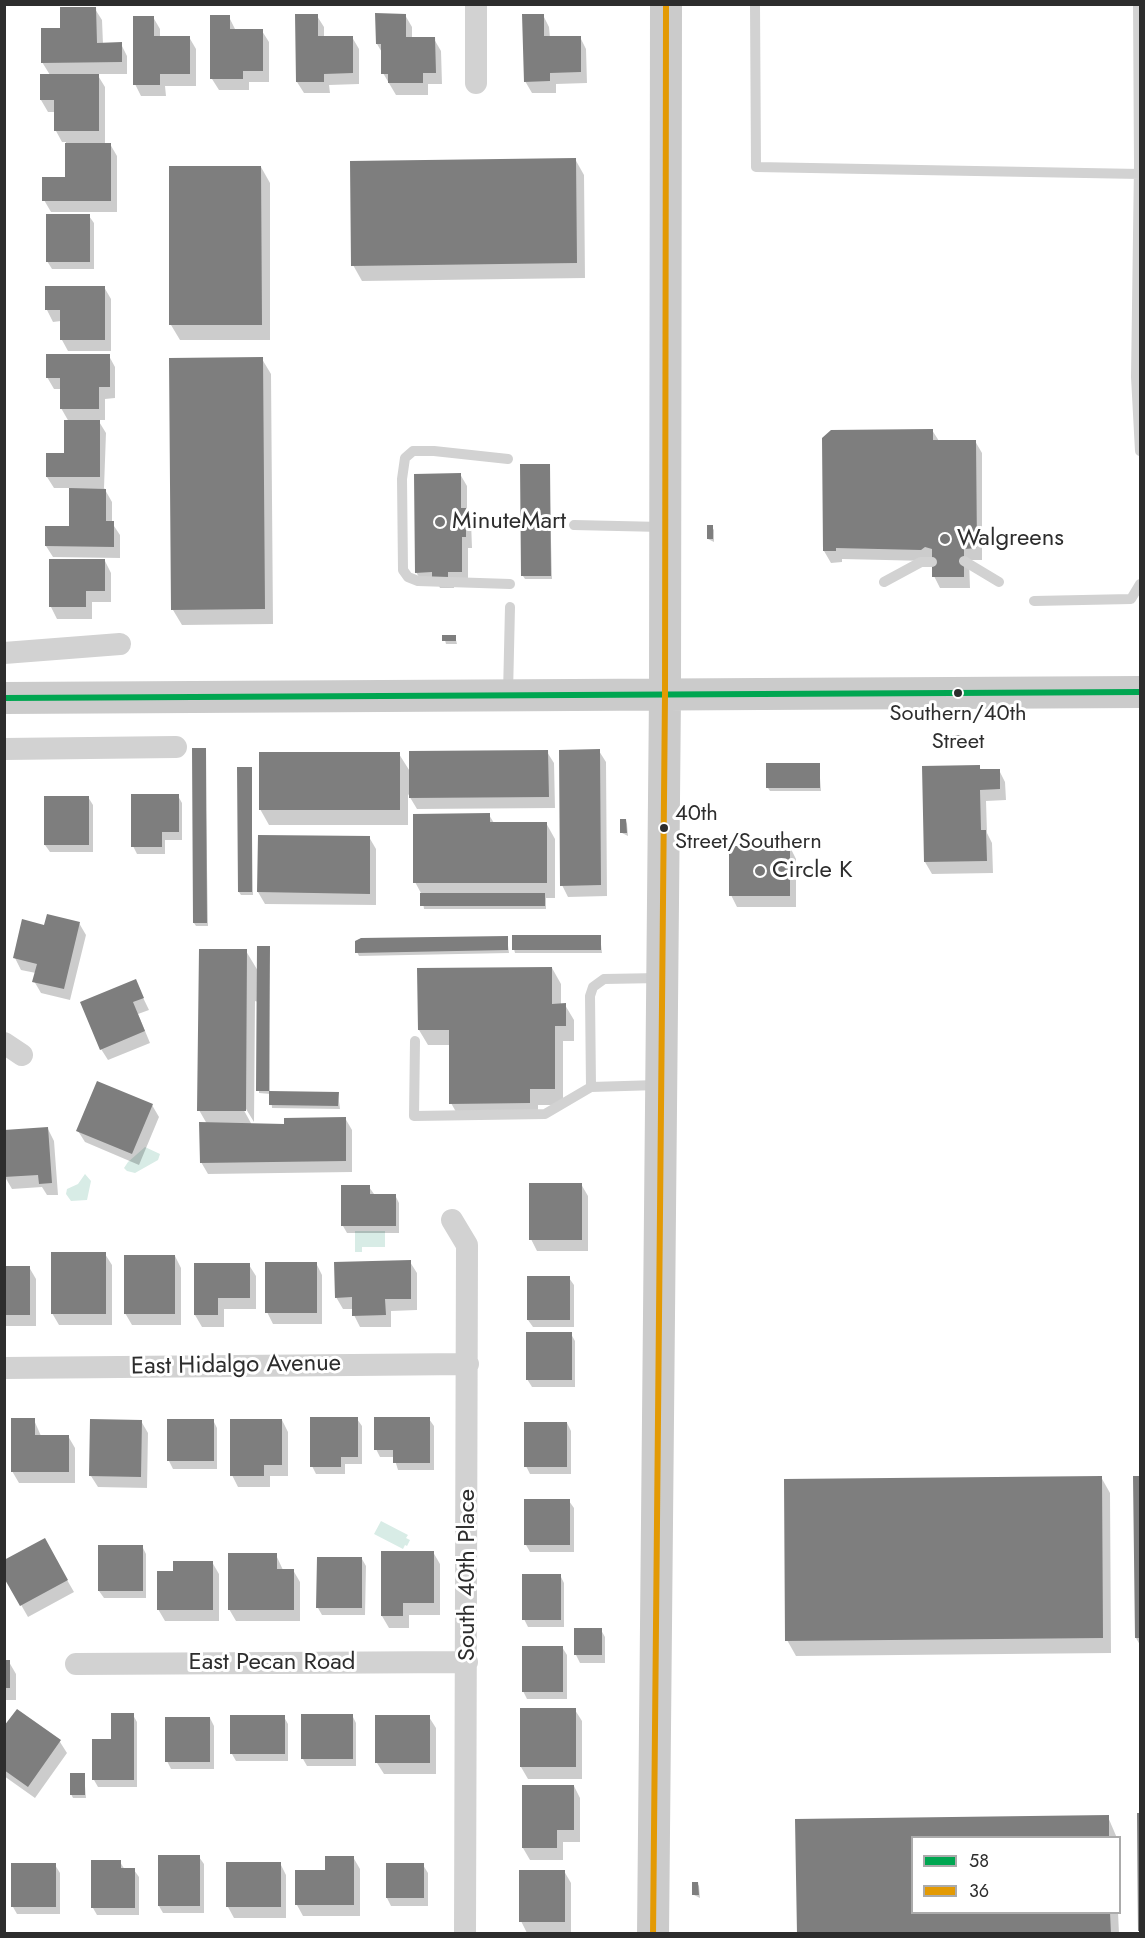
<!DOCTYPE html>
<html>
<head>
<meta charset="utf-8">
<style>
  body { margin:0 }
  #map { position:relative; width:1145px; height:1938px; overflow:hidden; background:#fff; font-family:Jost,sans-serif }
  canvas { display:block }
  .frame { position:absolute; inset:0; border:6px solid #2d2d2d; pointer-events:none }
  .legend { position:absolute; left:911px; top:1836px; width:210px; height:78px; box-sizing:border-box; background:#fff; border:2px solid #ababab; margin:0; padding:8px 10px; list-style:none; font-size:18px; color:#2d2d2d }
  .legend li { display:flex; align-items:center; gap:12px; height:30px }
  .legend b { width:30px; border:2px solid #ababab }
</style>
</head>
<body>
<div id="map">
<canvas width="1145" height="1938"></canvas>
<div class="frame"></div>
<ul class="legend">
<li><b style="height:8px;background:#00a651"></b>58</li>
<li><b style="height:8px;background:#e39a04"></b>36</li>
</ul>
</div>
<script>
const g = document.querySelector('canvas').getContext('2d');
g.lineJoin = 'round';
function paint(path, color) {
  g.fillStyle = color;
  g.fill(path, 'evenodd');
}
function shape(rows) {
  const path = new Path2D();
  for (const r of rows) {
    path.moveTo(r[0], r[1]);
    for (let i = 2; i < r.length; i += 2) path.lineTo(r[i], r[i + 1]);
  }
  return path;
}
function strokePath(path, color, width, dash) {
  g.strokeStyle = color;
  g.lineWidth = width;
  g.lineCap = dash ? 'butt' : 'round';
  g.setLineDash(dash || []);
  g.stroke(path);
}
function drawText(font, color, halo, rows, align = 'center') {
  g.font = font + ' Jost,sans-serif';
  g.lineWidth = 6;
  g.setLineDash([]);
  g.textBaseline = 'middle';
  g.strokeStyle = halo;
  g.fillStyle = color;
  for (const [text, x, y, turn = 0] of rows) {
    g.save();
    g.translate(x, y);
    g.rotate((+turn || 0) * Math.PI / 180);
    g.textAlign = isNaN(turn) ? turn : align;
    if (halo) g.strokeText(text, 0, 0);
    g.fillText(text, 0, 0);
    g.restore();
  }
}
paint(shape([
  [145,1147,160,1154,158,1160,135,1173,127,1171,124,1168,128,1162],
  [85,1174,91,1181,87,1200,71,1201,66,1194,67,1189,78,1184],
  [355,1231,385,1231,385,1247,362,1247,362,1252,355,1252],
  [381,1521,408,1535,406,1538,410,1540,407,1546,405,1545,403,1549,374,1534]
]), '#d8ece6');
paint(shape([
  [95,9,102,20,103,44,121,44,127,56,127,74,97,74,105,87,105,144,110,144,117,156,117,212,51,212,44,200,66,178,66,142,62,142,56,131,56,112,48,112,41,100,41,75,50,75,42,62,61,30],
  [405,15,412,27,412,39,434,39,441,51,442,84,428,84,428,95,396,95,383,73,383,54,377,44],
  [543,15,549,27,550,38,580,37,586,49,587,83,556,84,556,93,532,93,525,81],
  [317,16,324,27,324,37,352,37,359,49,359,84,329,85,330,93,304,93,297,82],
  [153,17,160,29,160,38,189,37,196,49,196,86,165,86,166,96,141,96,135,84],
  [229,17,236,31,262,31,269,42,269,82,249,82,249,90,219,90,212,79],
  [575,159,584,175,585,278,362,281,353,265],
  [261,167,270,183,270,340,180,340,171,325],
  [89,216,94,223,94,269,52,269,47,261],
  [104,287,111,299,111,351,68,351,62,340,61,321,53,322,47,310],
  [109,356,115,367,115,398,105,399,105,420,98,420,106,433,104,488,112,502,112,523,120,535,120,558,53,557,46,546,70,528,71,488,54,488,47,477,65,455,69,422,61,408,61,389,54,389,47,377],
  [262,359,271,374,273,624,182,625,173,610],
  [932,430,939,441,975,441,982,453,982,560,969,560,970,588,940,588,934,576,933,558,928,561,842,559,842,562,831,563,824,551,824,439],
  [549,465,552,579,525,579,523,576],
  [460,474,467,486,467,514,471,521,472,548,468,548,468,584,454,584,454,588,440,588,438,584,423,584,416,572],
  [712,527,714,530,714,542,708,539],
  [105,561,111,573,111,602,92,602,92,619,57,619,51,607],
  [444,636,455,636,457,644,446,644],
  [960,736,962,743,952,743,950,739],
  [205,750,208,926,196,926,194,923],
  [599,751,606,762,607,896,568,897,562,885],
  [547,752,554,763,555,808,417,809,408,794,408,825,269,825,260,809,399,754,411,773],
  [819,765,821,791,770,791,768,788],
  [979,767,981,770,999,770,1005,782,1006,800,986,801,987,833,992,843,993,873,932,874,925,862],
  [251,769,253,895,241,895,239,892],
  [178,796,182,803,182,840,165,840,165,854,137,854,133,846],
  [88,797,93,805,93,852,50,852,45,845],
  [489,815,494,823,546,823,555,839,555,898,546,898,546,909,424,909,422,895,415,882],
  [626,821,627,824,628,836,622,833],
  [369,837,376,849,376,905,265,904,258,892],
  [790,847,796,859,796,907,737,907,731,895],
  [79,923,86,935,70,1000,41,993,34,981,36,973,21,970,15,958,45,926],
  [600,936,602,953,515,953,514,949],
  [507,938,509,953,359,956,357,952],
  [269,948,270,1093,338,1094,340,1109,272,1108,271,1094,259,1093,258,1002,255,1001,254,1122,243,1104,241,1105,252,1125,285,1125,345,1118,352,1130,352,1172,208,1174,201,1162,207,1124,199,1110,246,951,258,971],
  [552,968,561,984,561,1005,565,1005,574,1020,574,1041,563,1041,563,1105,538,1105,538,1118,460,1119,451,1103,450,1045,428,1045,419,1030],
  [135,981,149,1010,138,1014,150,1043,108,1060,101,1049],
  [152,1105,159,1117,139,1165,85,1142,78,1131],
  [48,1129,54,1141,58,1195,47,1195,42,1187,12,1189,5,1177,4,1166],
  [581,1184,588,1196,588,1251,537,1251,531,1239],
  [369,1187,374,1194,395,1195,399,1203,399,1233,347,1233,343,1226],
  [105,1254,112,1265,112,1325,59,1325,52,1313],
  [175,1256,181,1268,181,1325,132,1325,125,1313],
  [410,1262,417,1273,417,1310,391,1311,391,1327,360,1327,354,1315,354,1309,343,1309,336,1297],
  [316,1263,322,1275,322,1324,273,1324,267,1312],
  [249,1265,256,1276,256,1309,224,1309,224,1327,202,1327,195,1315],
  [4,1267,29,1267,36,1279,36,1326,4,1326],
  [569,1278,574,1285,574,1327,533,1327,528,1320],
  [571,1334,575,1341,575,1387,532,1387,527,1379],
  [357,1419,362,1426,362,1464,345,1464,345,1474,316,1474,312,1466],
  [429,1419,434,1426,434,1470,398,1470,394,1457,380,1457,376,1449],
  [34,1420,41,1436,68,1436,75,1448,75,1483,19,1483,12,1471],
  [169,1420,213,1420,217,1428,217,1469,173,1469,169,1461],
  [282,1420,288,1432,288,1476,270,1476,270,1487,238,1487,232,1475],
  [141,1421,148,1433,147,1488,98,1487,91,1476],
  [567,1423,571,1431,571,1474,530,1474,526,1466],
  [1101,1477,1110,1493,1111,1653,796,1656,787,1640],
  [1135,1477,1140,1477,1140,1645,1136,1638],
  [569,1501,574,1508,574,1552,530,1552,526,1545],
  [44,1540,74,1592,28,1617,4,1575],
  [142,1546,146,1554,146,1598,104,1598,99,1591],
  [433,1552,440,1564,440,1615,409,1615,409,1628,389,1628,382,1616],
  [276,1555,283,1570,293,1570,300,1582,300,1621,236,1621,229,1609],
  [362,1559,366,1566,365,1615,322,1615,318,1608],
  [212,1562,219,1574,219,1621,165,1621,158,1609],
  [560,1575,564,1583,564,1627,528,1627,524,1619],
  [576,1630,601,1630,605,1637,605,1663,580,1663,576,1655],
  [562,1647,567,1655,567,1699,527,1699,523,1691],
  [4,1662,9,1662,16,1674,16,1700,4,1700],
  [521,1710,575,1710,582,1721,582,1779,528,1779,521,1767],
  [17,1711,60,1742,67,1753,35,1798,4,1776,4,1728],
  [133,1715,137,1722,137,1787,98,1787,94,1780,112,1740],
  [352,1715,356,1723,356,1766,307,1766,303,1759],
  [284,1717,288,1724,288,1761,236,1761,232,1754],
  [429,1717,436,1728,436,1774,384,1774,377,1763],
  [210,1718,214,1726,214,1769,171,1769,167,1761],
  [84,1774,86,1798,73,1798,71,1794],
  [574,1786,580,1798,580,1842,563,1842,563,1860,530,1860,523,1848],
  [1138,1814,1140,1814,1140,1934],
  [1108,1817,1117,1838,912,1838,912,1912,1118,1912,1119,1934,799,1934,797,1821],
  [199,1857,204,1864,204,1913,163,1913,159,1906],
  [353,1857,360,1869,360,1916,303,1916,297,1905,327,1871],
  [120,1862,125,1870,134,1870,139,1877,139,1915,97,1915,93,1908],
  [280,1863,286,1875,286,1918,234,1918,228,1907],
  [55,1865,60,1873,60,1914,17,1914,13,1907],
  [387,1865,423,1865,428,1873,428,1906,391,1906,387,1898],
  [564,1871,571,1883,571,1933,527,1933,521,1921],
  [697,1883,699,1886,700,1898,694,1895]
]), '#0003');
paint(shape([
  [60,7,96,7,97,43,122,42,122,62,41,63,41,28,60,28],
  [375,13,406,14,406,37,435,37,436,73,423,73,423,83,388,83,388,74,381,74,381,44,376,44],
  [295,14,318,14,318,36,353,36,353,73,324,74,324,82,296,82],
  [522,14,544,14,544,36,581,36,581,72,550,73,550,81,524,82],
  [210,15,230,15,230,29,263,29,263,71,243,71,243,79,210,79],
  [133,16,154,16,154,36,190,36,190,74,160,74,160,85,133,85],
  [40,74,99,74,99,131,54,131,54,100,40,100],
  [65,143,111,143,111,201,42,201,42,177,65,177],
  [576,158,577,263,351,266,350,161],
  [169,166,261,166,262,325,169,325],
  [46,214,90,214,90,262,46,262],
  [45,286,105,286,105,340,60,340,60,310,45,310],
  [46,354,110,354,110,387,99,387,99,409,60,409,60,378,46,378],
  [263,357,265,609,171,610,169,358],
  [64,420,100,420,100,477,46,477,46,453,64,453],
  [933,429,933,440,976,440,977,548,964,549,964,577,932,577,932,549,925,547,921,550,836,548,836,551,823,551,822,438,831,430],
  [520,464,550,464,551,576,521,576],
  [461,473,461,508,466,508,466,537,462,537,462,572,448,572,448,577,432,577,432,572,415,573,414,474],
  [69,488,106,489,106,521,114,521,114,547,45,546,45,526,69,526],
  [707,525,713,525,713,539,707,539],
  [49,559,105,559,105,591,86,591,86,607,49,607],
  [442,635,456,635,456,641,442,641],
  [949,735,961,735,961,740,949,740],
  [192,748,206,748,207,923,193,923],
  [600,749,601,885,560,886,559,750],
  [548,750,549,797,409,798,409,751],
  [259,752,400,752,400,810,259,810],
  [766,763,820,763,820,788,766,788],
  [980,765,980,769,1000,769,1000,789,980,790,981,830,986,830,987,861,924,862,922,766],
  [237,767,252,767,252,892,238,892],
  [131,794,179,794,179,832,162,832,162,847,131,847],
  [44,796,89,796,89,845,44,845],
  [490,813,490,822,547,822,547,883,413,883,413,814],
  [620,819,626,819,627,833,620,833],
  [258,835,370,836,370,894,257,892],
  [729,846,790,846,790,896,729,896],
  [420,893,545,893,545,906,420,906],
  [47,914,80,922,64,989,32,982,37,964,13,958,22,919,44,925],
  [512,935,601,935,601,950,512,950],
  [508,936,508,950,355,953,355,941,361,938],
  [257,946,270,946,269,1091,256,1091],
  [199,949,247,949,246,1111,197,1111],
  [552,967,552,1004,566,1003,566,1026,555,1026,555,1089,530,1089,530,1103,449,1104,449,1030,418,1030,417,968],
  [136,979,144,998,133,1002,145,1031,100,1050,80,1002],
  [97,1081,153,1104,132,1154,76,1131],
  [269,1091,339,1092,338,1106,269,1105],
  [346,1117,346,1161,200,1163,199,1122,284,1124,284,1118],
  [48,1127,52,1183,39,1184,38,1175,4,1177,4,1130],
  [529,1183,582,1183,582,1240,529,1240],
  [341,1185,370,1185,370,1194,396,1194,396,1226,341,1226],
  [51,1252,106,1252,106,1314,51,1314],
  [124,1255,175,1255,175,1314,124,1314],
  [411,1260,411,1299,385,1299,386,1315,352,1316,352,1297,335,1298,334,1262],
  [265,1262,317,1262,317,1313,265,1313],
  [194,1263,250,1263,250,1298,218,1298,218,1315,194,1315],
  [4,1266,30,1266,30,1315,4,1315],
  [527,1276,570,1276,570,1320,527,1320],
  [526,1332,572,1332,572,1380,526,1380],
  [310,1417,358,1417,358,1457,341,1457,341,1467,310,1467],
  [374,1417,430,1417,430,1463,393,1463,393,1450,374,1450],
  [11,1418,35,1418,35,1435,69,1435,69,1472,11,1472],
  [90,1419,142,1420,141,1477,89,1476],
  [167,1419,214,1419,214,1461,167,1461],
  [230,1419,282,1419,282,1465,264,1465,264,1476,230,1476],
  [524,1422,567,1422,567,1467,524,1467],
  [1102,1476,1103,1638,785,1641,784,1479],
  [1133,1476,1140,1476,1140,1638,1135,1638],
  [524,1499,570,1499,570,1545,524,1545],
  [45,1538,68,1580,20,1606,4,1578,4,1560],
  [98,1545,143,1545,143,1591,98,1591],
  [381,1551,434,1551,434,1603,403,1603,403,1616,381,1616],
  [228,1553,277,1553,277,1569,294,1569,294,1610,228,1610],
  [317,1557,362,1557,362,1608,316,1608],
  [173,1561,213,1561,213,1610,157,1610,157,1571,173,1571],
  [522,1574,561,1574,561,1620,522,1620],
  [574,1628,602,1628,602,1655,574,1655],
  [522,1646,563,1646,563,1692,522,1692],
  [4,1660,10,1660,10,1688,4,1688],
  [520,1708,576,1708,576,1767,520,1767],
  [17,1709,61,1740,28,1787,4,1770,4,1726],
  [111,1713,134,1713,134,1780,92,1780,92,1739,111,1739],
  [301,1714,353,1714,353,1759,301,1759],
  [230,1715,285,1715,285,1754,230,1754],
  [375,1715,430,1715,430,1763,375,1763],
  [165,1717,210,1717,210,1762,165,1762],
  [70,1773,85,1773,85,1795,70,1795],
  [522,1785,574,1785,574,1830,557,1830,557,1848,522,1848],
  [1137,1813,1140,1813,1140,1931,1138,1931],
  [1109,1815,1109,1838,912,1838,912,1912,1110,1912,1111,1934,797,1934,795,1819],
  [158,1855,200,1855,200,1906,158,1906],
  [325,1856,354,1856,354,1905,295,1905,295,1870,325,1870],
  [91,1860,121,1860,121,1868,135,1868,135,1908,91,1908],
  [226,1862,281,1862,281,1907,226,1907],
  [11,1863,56,1863,56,1907,11,1907],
  [386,1863,424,1863,424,1898,386,1898],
  [519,1870,565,1870,565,1922,519,1922],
  [692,1882,698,1882,699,1895,692,1895]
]), '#7e7e7e');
strokePath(shape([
  [755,4,756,167,1140,174],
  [1138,4,1139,165,1136,377,1140,451],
  [508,459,434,451,413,451,405,458,402,479,403,570,408,577,418,581,510,584],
  [574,525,662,527],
  [964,561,999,582],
  [884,582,921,562,932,562],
  [1034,601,1131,599,1140,584],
  [508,694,510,607],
  [415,1041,414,1116,545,1114,591,1087,658,1085],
  [591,1087,590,996,593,987,604,979,660,978]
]), '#d2d2d2', 10);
strokePath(shape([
  [476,4,476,83],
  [4,653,120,644],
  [4,749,176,747],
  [4,1043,22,1055],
  [452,1220,467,1245,465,1934],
  [4,1368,468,1364],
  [76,1664,467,1662]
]), '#d2d2d2', 22);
strokePath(shape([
  [4,698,1140,692],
  [653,1934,665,695,666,4]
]), '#cbcbcb', 32);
strokePath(shape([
  [4,698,1140,692]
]), '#00a651', 6);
strokePath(shape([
  [653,1934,665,695,666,4]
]), '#e39a04', 6);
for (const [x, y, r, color] of [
  [440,522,6,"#767676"],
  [945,539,6,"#767676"],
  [958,693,5,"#2d2d2d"],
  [664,828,5,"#2d2d2d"],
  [760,871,6,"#767676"]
]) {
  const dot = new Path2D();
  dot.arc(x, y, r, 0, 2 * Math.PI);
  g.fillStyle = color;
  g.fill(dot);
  strokePath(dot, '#fff', 2);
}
drawText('22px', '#2d2d2d', '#fff', [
  ["Southern/40th",958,715],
  ["Street",958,743],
  ["40th",675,815,"left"],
  ["Street/Southern",675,843,"left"]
]);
drawText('24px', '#2d2d2d', '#fff', [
  ["MinuteMart",452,522],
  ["Walgreens",957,539],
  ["Circle K",772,871]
], 'left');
drawText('24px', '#2d2d2d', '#fff', [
  ["East Hidalgo Avenue",236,1366,-1],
  ["South 40th Place",468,1575,-90],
  ["East Pecan Road",272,1663]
]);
</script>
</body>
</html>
